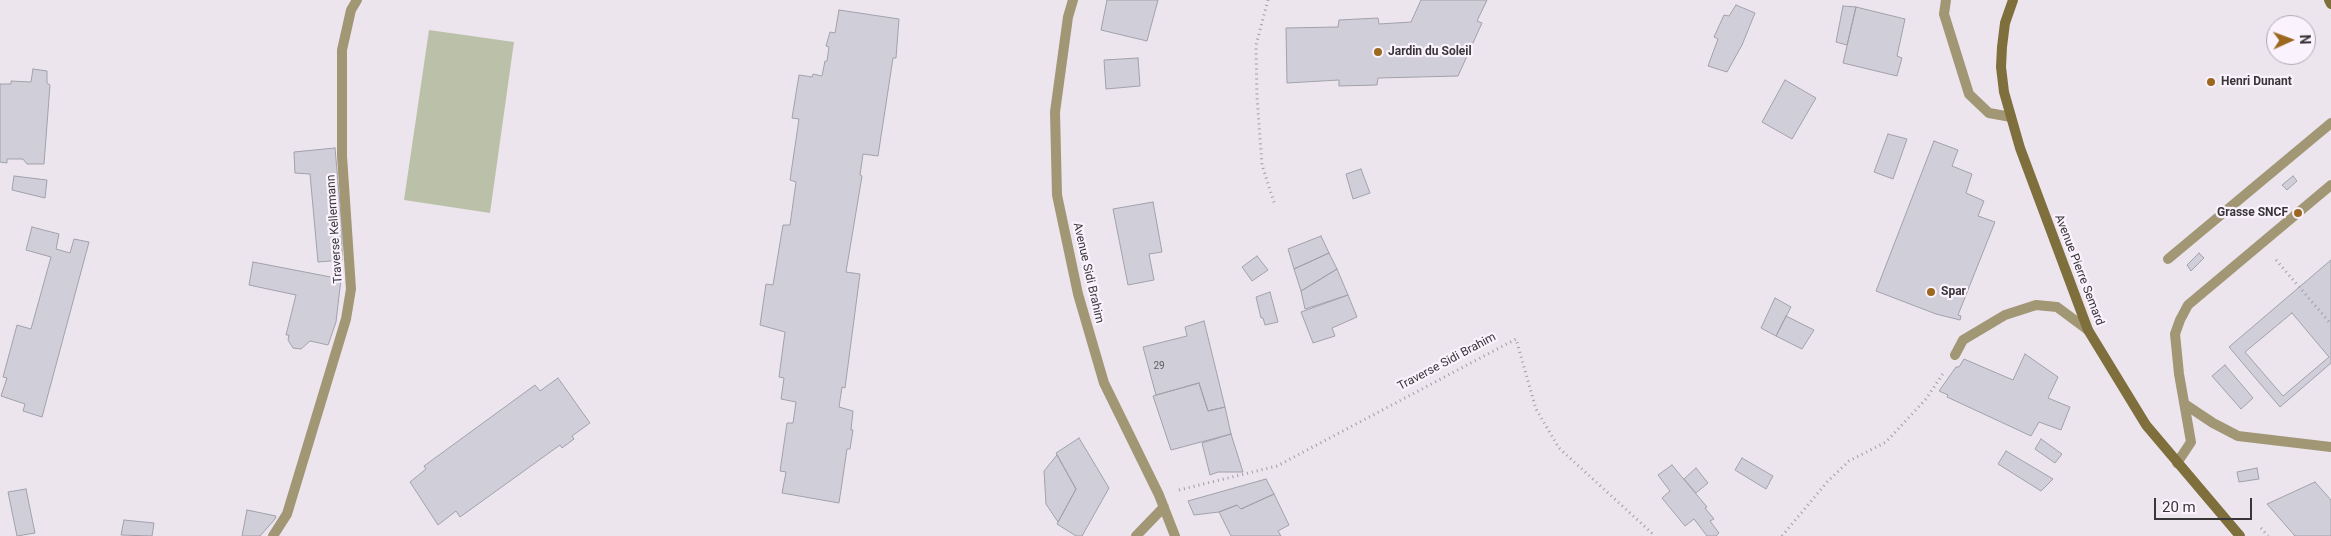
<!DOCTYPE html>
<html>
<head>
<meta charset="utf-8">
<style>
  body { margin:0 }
  #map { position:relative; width:2331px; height:536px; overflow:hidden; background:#ede5ee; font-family:Roboto,sans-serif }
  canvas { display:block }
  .north { position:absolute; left:2266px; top:15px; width:50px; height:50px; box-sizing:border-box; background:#faf2fc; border:1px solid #ada7ae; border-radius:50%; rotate:88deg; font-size:14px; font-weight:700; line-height:20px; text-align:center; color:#393639 }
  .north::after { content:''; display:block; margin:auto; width:18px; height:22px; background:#9c671f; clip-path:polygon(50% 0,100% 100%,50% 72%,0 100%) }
  .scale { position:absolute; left:2154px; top:498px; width:98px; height:22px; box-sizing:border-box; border:2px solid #393639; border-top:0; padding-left:6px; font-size:15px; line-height:18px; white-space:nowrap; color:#393639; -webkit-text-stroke:4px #faf2fc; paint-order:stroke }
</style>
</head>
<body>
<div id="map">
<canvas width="2331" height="536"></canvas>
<div class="north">N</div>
<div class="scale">20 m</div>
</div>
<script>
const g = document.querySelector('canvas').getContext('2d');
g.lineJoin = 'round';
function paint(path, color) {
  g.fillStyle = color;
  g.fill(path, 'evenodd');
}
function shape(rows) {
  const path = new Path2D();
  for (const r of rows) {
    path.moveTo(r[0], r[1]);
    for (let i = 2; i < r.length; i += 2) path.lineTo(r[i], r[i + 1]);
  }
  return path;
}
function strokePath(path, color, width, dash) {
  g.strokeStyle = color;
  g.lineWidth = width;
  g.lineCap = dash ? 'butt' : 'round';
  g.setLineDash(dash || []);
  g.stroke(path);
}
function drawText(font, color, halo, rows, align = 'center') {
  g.font = font + ' Roboto,sans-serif';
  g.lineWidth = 4.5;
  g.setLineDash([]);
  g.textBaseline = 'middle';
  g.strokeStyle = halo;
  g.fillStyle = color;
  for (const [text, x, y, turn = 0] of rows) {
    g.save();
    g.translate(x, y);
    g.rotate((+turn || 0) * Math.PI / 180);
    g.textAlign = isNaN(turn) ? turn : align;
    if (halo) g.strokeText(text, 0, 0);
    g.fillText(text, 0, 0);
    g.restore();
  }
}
paint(shape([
  [429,30,514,42,490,213,404,200]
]), '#bbc1a9');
const building = shape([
  [1107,0,1158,0,1147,41,1101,30,1107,0],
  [1421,0,1487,0,1477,21,1482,23,1458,76,1378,78,1377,85,1339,86,1339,80,1287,83,1286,28,1338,27,1339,20,1378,18,1379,24,1411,22,1421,0],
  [1736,5,1755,13,1742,45,1727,72,1708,66,1718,39,1714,37,1724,15,1729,16,1736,5],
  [1843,6,1856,7,1847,45,1836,42,1843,6],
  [1856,7,1905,19,1897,56,1902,58,1897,76,1843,63,1856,7],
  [839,10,899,19,896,58,893,58,878,156,863,154,860,175,862,176,846,272,860,274,845,388,842,387,839,407,853,411,851,430,853,430,850,449,847,449,839,503,782,493,786,472,780,471,787,423,793,423,796,402,781,399,784,378,779,377,785,332,760,325,766,284,773,285,783,225,790,225,796,182,790,180,799,119,792,118,799,75,812,77,813,74,822,76,825,61,827,61,829,47,826,46,830,32,835,33,839,10],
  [1138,58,1140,86,1106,89,1104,60,1138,58],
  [33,69,47,71,47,83,50,85,44,164,27,164,23,159,7,159,7,163,0,162,0,84,11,84,11,81,31,82,33,69],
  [1785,80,1816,98,1792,139,1762,122,1785,80],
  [1888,134,1907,139,1893,179,1874,172,1888,134],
  [1934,141,1958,150,1952,166,1972,174,1966,193,1984,201,1978,216,1995,222,1958,315,1961,316,1960,320,1936,314,1876,291,1934,141],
  [335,148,342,227,342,260,318,262,310,174,295,173,294,152,335,148],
  [1361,169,1370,193,1353,199,1346,174,1361,169],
  [14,176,47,180,45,198,12,190,14,176],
  [2293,176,2297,181,2287,190,2282,185,2293,176],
  [1153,202,1162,252,1149,254,1154,280,1128,285,1113,209,1153,202],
  [32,227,59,234,56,249,70,253,74,239,89,242,42,417,23,411,25,404,1,396,7,378,3,377,17,325,31,329,51,257,26,250,32,227],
  [1321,236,1329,253,1294,269,1288,249,1321,236],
  [1329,253,1337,269,1301,291,1294,269,1329,253],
  [2199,253,2204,258,2191,271,2187,265,2199,253],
  [1257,256,1268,270,1252,281,1242,267,1257,256],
  [2331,260,2331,363,2280,407,2229,347,2331,260],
  [253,262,341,279,336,322,328,345,310,341,301,349,293,348,288,340,289,335,286,335,296,295,249,285,253,262],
  [1337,269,1348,295,1305,309,1301,291,1337,269],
  [1270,292,1278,322,1265,325,1263,318,1261,318,1256,297,1270,292],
  [1348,295,1357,317,1332,328,1335,336,1313,343,1301,312,1348,295],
  [1775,298,1791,307,1776,336,1761,328,1775,298],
  [2292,313,2329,357,2283,396,2245,352,2292,313],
  [1786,316,1814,330,1802,349,1776,336,1786,316],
  [1204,321,1225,407,1208,411,1199,383,1156,395,1143,347,1187,336,1185,327,1204,321],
  [2025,354,2058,377,2048,398,2070,407,2061,430,2039,422,2031,436,1947,397,1948,395,1939,391,1956,367,1959,367,1964,359,2013,380,2025,354],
  [2225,365,2253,398,2241,409,2212,376,2225,365],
  [558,378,590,423,572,436,574,439,562,448,560,445,460,517,456,511,438,525,410,482,426,469,424,466,535,385,540,391,558,378],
  [1199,383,1208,411,1225,407,1231,434,1171,450,1153,396,1199,383],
  [1231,434,1243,472,1218,472,1210,475,1202,443,1231,434],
  [1079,438,1109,488,1082,536,1076,536,1057,524,1076,489,1056,453,1079,438],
  [2041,439,2062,454,2055,463,2035,449,2041,439],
  [2006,451,2053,479,2041,491,1998,464,2006,451],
  [1057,455,1076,489,1058,522,1046,504,1044,471,1057,455],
  [1742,458,1773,476,1766,489,1735,470,1742,458],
  [1672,465,1707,507,1705,508,1714,519,1710,521,1719,533,1716,536,1707,536,1694,519,1685,526,1662,498,1670,491,1658,475,1672,465],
  [1696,468,1708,483,1696,493,1684,479,1696,468],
  [2257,468,2259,479,2239,482,2237,472,2257,468],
  [1266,479,1274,494,1241,509,1237,505,1219,512,1194,515,1188,501,1266,479],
  [2315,482,2331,500,2331,536,2295,536,2267,504,2315,482],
  [26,489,35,533,17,536,8,492,26,489],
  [1274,494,1289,525,1278,531,1281,536,1231,536,1219,512,1237,505,1241,509,1274,494],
  [247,510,276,516,275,519,260,536,242,536,247,510],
  [124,520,154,523,152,536,121,535,124,520]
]);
paint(building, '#cfced9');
strokePath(building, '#a1a1ab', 1);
strokePath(shape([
  [1268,0,1256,45,1257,97,1262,165,1275,205],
  [2276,260,2331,324],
  [1179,490,1277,466,1516,339,1536,409,1559,448,1655,536],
  [2261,528,2268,536],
  [1782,536,1828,481,1849,461,1886,442,1926,399,1944,372]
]), '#a29ca3', 3, [1, 4]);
strokePath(shape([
  [2168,259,2331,123],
  [1955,355,1963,340,2005,315,2036,305,2057,307,2088,330],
  [2186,405,2213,423,2238,436,2331,447],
  [2177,463,2191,442,2179,374,2175,334,2180,320,2188,305,2331,185]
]), '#a19775', 10);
strokePath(shape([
  [1073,0,1068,17,1055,112,1057,195,1078,294,1104,383,1159,495,1175,536],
  [1946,0,1944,14,1969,94,1989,113,2011,117],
  [273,536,287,514,346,319,351,289,342,156,342,50,351,10,357,0],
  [1136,536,1164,507]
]), '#a19775', 10);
strokePath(shape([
  [2013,0,2005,23,2002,47,2001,67,2004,92,2020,148,2088,330,2146,425,2240,536],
  [2329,0,2331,4]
]), '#7e6f3c', 10);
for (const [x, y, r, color] of [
  [1378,52,5,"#9c671f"],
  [2211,82,5,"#9c671f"],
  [2298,213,5,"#9c671f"],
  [1931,292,5,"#9c671f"]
]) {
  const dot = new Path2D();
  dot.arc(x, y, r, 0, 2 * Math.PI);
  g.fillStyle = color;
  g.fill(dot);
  strokePath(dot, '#faf2fc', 2);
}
drawText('10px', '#5e5c61', null, [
  ["29",1159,366]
]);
drawText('bold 12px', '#393639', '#faf2fc', [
  ["Jardin du Soleil",1388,52],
  ["Henri Dunant",2221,82],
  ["Grasse SNCF",2288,213,"right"],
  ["Spar",1941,292]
], 'left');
drawText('12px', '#393639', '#faf2fc', [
  ["Traverse Kellermann",335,229,-94],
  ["Avenue Pierre Semard",2079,270,69],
  ["Avenue Sidi Brahim",1088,273,77],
  ["Traverse Sidi Brahim",1447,362,-28]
]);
</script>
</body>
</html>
